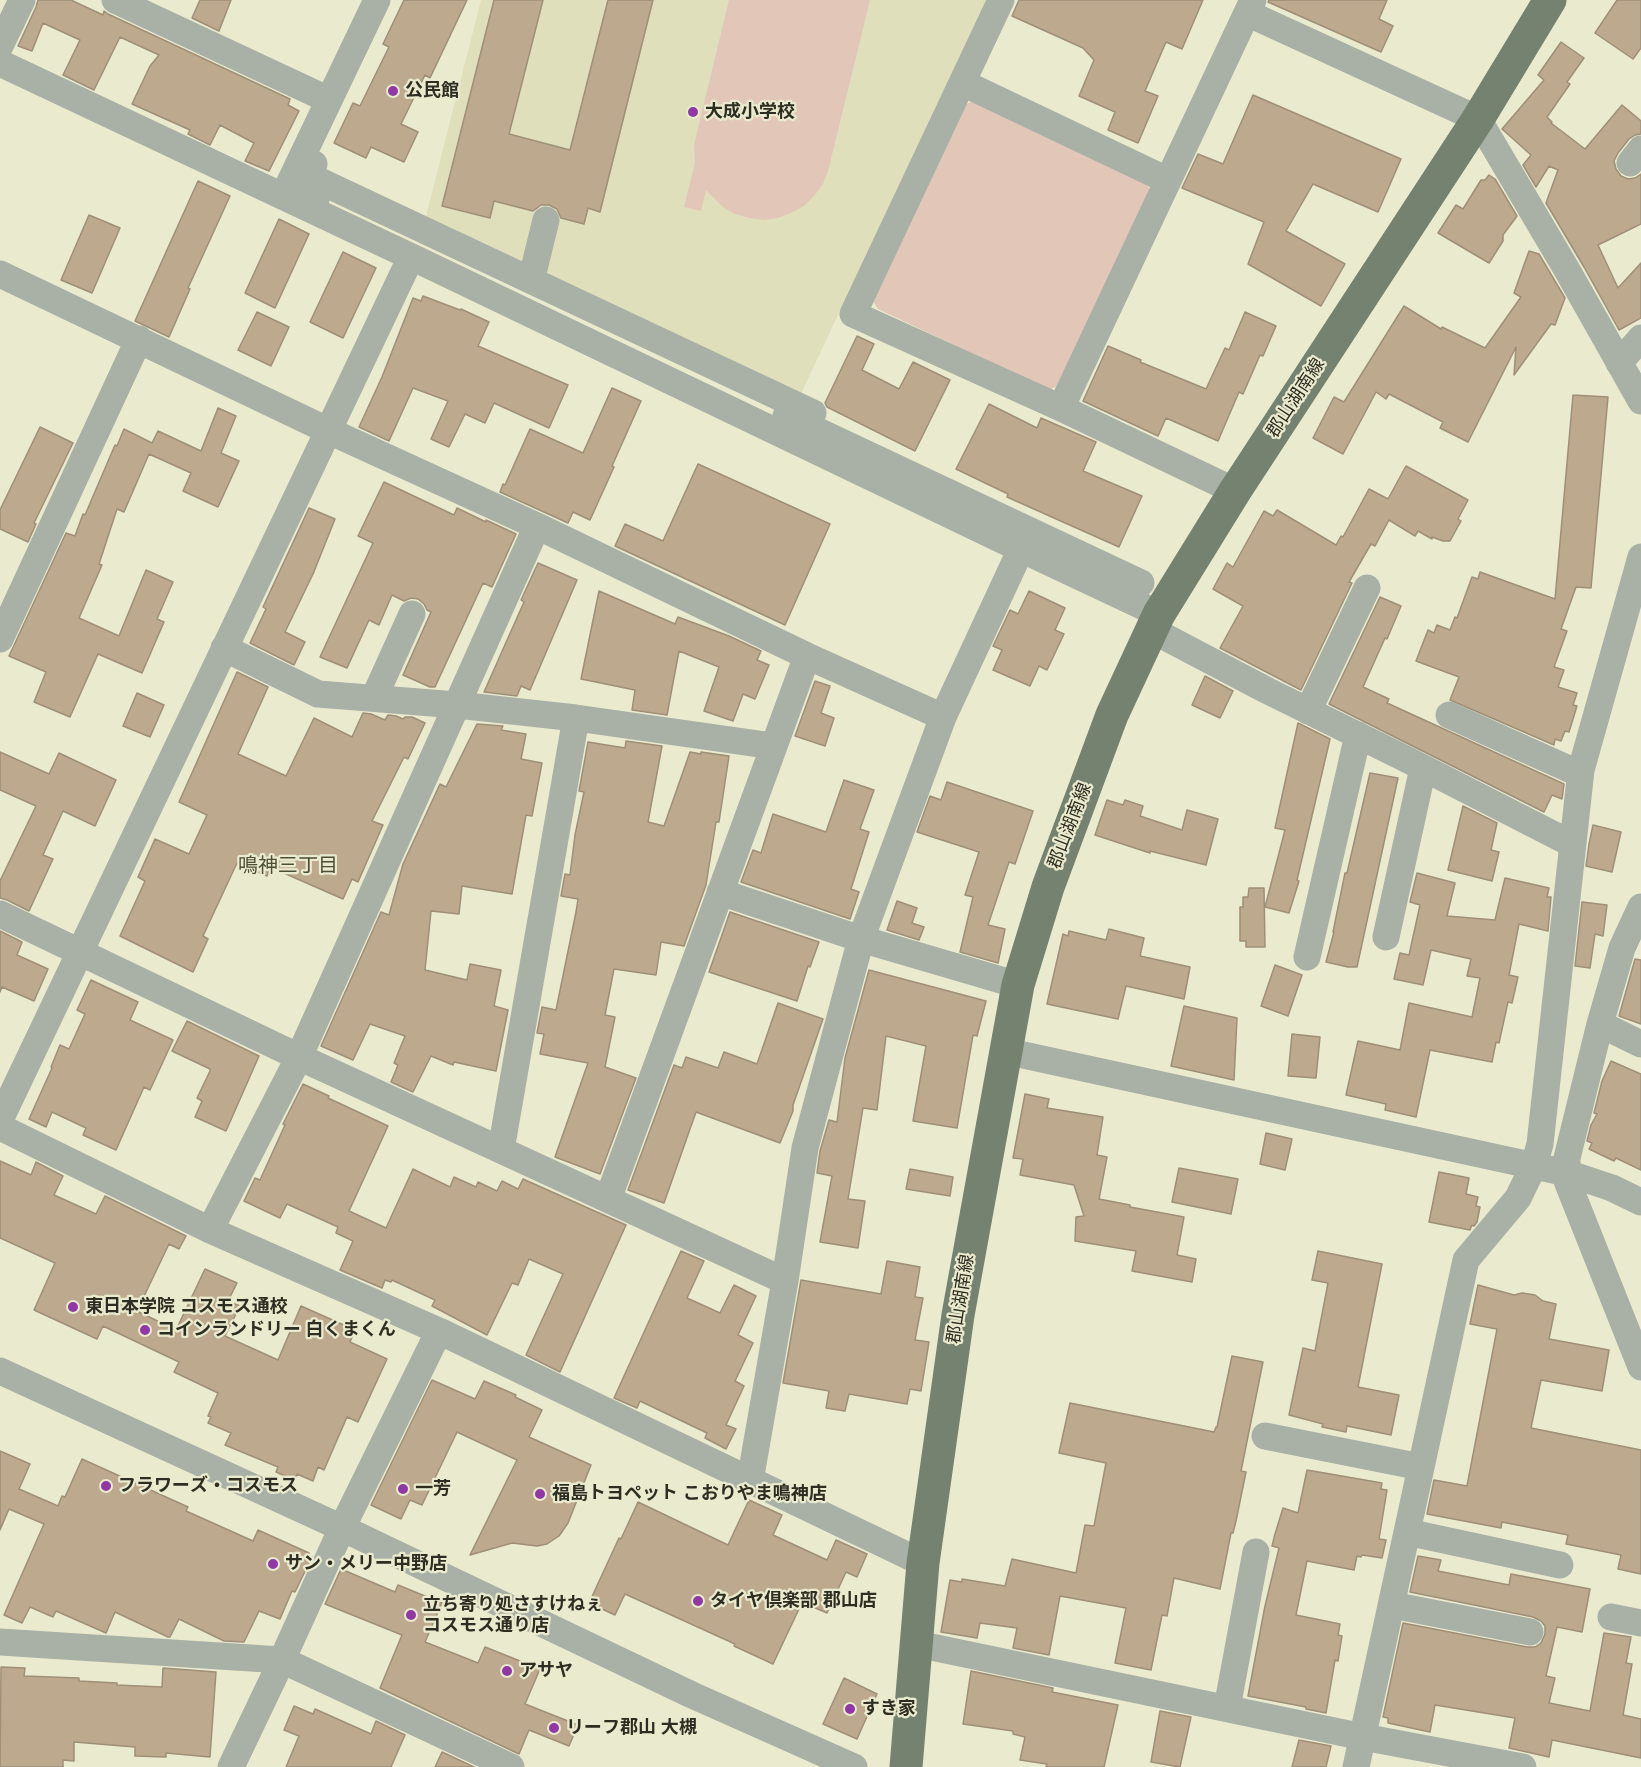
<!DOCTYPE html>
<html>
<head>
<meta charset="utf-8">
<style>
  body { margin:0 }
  canvas { display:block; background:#eaeace }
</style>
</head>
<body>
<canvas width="1641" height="1767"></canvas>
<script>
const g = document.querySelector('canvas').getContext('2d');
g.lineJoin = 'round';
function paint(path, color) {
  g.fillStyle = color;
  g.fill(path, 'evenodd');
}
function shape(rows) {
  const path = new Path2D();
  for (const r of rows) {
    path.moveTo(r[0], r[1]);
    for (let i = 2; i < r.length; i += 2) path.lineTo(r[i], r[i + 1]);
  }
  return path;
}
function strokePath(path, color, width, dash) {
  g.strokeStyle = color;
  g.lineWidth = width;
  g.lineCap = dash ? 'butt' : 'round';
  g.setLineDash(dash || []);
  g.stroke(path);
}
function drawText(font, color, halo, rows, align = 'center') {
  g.font = font + ' "PT Serif","Noto Sans JP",serif';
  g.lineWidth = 4.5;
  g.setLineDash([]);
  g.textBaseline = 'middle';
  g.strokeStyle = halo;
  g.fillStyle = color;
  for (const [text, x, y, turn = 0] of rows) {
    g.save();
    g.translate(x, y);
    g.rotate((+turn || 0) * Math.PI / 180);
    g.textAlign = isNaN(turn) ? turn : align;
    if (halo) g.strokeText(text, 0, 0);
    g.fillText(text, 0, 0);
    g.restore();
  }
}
paint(shape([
  [481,0,986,0,798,400,424,224]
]), '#dfdfbc');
paint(shape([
  [729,0,870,0,828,171,823,184,814,196,804,206,791,213,778,218,764,220,749,218,735,214,723,207,706,190,701,211,684,207,695,163,694,145],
  [973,101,1147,181,1150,193,1060,385,1049,390,878,309,871,298,964,105]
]), '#e2c6b7');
const building = shape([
  [38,0,71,0,103,15,104,11,108,14,290,99,288,105,299,111,269,171,245,161,254,143,220,125,210,145,188,134,190,130,132,104,150,66,159,55,120,37,94,90,63,75,80,40,43,23,32,51,18,46,36,7,38,0],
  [200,0,231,0,219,31,192,18,200,0],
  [404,0,467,0,430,78,425,75,401,124,418,132,404,162,371,147,366,158,334,143,353,103,360,106,389,47,383,44,404,0],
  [494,0,543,0,509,134,570,150,608,0,653,0,600,212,588,208,584,224,561,218,557,209,549,205,541,205,533,211,494,201,490,218,442,206,494,0],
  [1019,0,1203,0,1182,49,1166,42,1145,91,1158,96,1138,143,1108,130,1115,112,1079,96,1094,60,1083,48,1012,16,1019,0],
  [1269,0,1387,0,1379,19,1393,26,1381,52,1268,2,1269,0],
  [1617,0,1641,0,1641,48,1633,59,1595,33,1617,0],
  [1561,42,1584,58,1567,82,1570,84,1547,117,1552,122,1551,123,1585,149,1622,105,1641,121,1641,134,1635,135,1629,139,1618,153,1614,161,1616,169,1621,176,1628,179,1635,178,1641,174,1641,224,1598,245,1618,288,1641,263,1641,318,1619,330,1584,267,1546,203,1558,170,1549,166,1536,187,1523,165,1531,155,1502,129,1544,80,1538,75,1561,42],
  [1253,95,1401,159,1378,212,1313,184,1286,231,1345,264,1321,306,1248,264,1264,222,1182,188,1198,154,1223,164,1253,95],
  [1489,175,1495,179,1517,216,1503,235,1503,241,1489,263,1438,233,1456,205,1463,209,1481,180,1485,180,1489,175],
  [198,181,230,196,188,288,190,289,169,337,135,321,198,181],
  [89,215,120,228,92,293,61,280,89,215],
  [279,219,309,234,275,308,245,293,279,219],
  [1529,251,1539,254,1565,298,1555,325,1551,324,1514,375,1516,347,1468,442,1440,428,1443,422,1389,394,1386,399,1376,392,1343,454,1313,438,1334,397,1344,402,1404,306,1441,329,1442,327,1485,348,1521,297,1514,293,1529,251],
  [343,252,376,268,343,338,310,322,343,252],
  [423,296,460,310,461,309,489,322,478,346,568,385,549,428,494,403,485,423,465,414,449,447,431,439,448,401,413,388,389,441,359,427,382,377,413,298,421,301,423,296],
  [257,312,289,327,271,366,238,350,257,312],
  [1245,312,1276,326,1263,356,1260,355,1243,394,1239,392,1218,441,1166,418,1158,436,1083,401,1108,346,1141,360,1140,362,1206,389,1225,348,1229,350,1245,312],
  [857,336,874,344,862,370,899,389,913,362,950,380,915,451,827,407,825,403,857,336],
  [612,388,641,401,612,466,614,467,590,520,573,512,568,523,500,492,503,484,505,485,530,429,583,453,612,388],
  [1573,395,1608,397,1591,588,1576,587,1561,629,1567,631,1554,667,1564,670,1558,687,1577,693,1573,705,1577,706,1569,732,1565,731,1561,741,1555,739,1554,745,1450,700,1459,677,1416,661,1428,630,1434,633,1437,625,1450,630,1455,617,1457,618,1472,577,1478,579,1480,572,1555,599,1573,395],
  [989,404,1037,428,1041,418,1096,442,1083,471,1142,496,1119,547,1007,497,1008,494,956,469,989,404],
  [218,408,236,416,221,453,239,461,218,507,183,491,191,473,149,454,124,512,117,509,99,564,102,565,79,618,119,636,146,570,173,582,157,619,164,622,142,673,98,654,70,717,34,702,46,672,9,656,66,533,75,536,83,514,85,515,115,445,117,446,124,429,152,443,158,431,201,451,218,408],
  [40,427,73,443,34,523,36,524,28,542,0,529,0,510,40,427],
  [698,464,830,524,785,625,615,546,625,524,663,541,698,464],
  [1406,466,1468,500,1458,519,1461,521,1450,541,1443,541,1432,537,1432,539,1418,531,1415,536,1389,520,1375,546,1371,544,1349,582,1352,583,1301,690,1220,648,1243,606,1213,589,1227,563,1233,567,1264,511,1273,516,1277,510,1336,545,1341,536,1343,537,1369,489,1388,499,1406,466],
  [384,482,454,515,457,508,486,522,486,520,516,534,492,587,483,583,435,687,430,687,403,675,431,612,427,610,424,604,418,599,411,598,404,601,392,595,379,625,369,620,347,668,320,657,373,543,358,536,384,482],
  [309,508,335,519,313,574,285,632,305,642,294,665,250,643,266,609,263,607,309,508],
  [538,563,577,580,530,690,521,686,517,696,484,692,524,602,521,600,538,563],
  [599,591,675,624,678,617,729,636,761,651,757,660,769,665,755,699,743,694,733,721,704,711,719,667,679,651,667,715,632,710,635,690,581,679,599,591],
  [1029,591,1065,608,1055,630,1064,634,1047,670,1039,666,1030,686,993,670,1002,650,993,646,1010,610,1018,614,1029,591],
  [1380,597,1401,606,1387,639,1385,638,1363,687,1389,699,1387,703,1564,784,1562,799,1552,795,1544,812,1329,704,1380,597],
  [237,672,268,687,238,754,286,776,314,718,352,737,363,713,371,714,385,720,388,715,396,716,403,719,405,717,412,717,425,723,408,759,404,757,372,821,383,825,358,882,352,879,343,899,270,867,267,876,237,863,203,936,208,939,193,972,120,936,145,881,138,877,155,839,189,854,207,815,179,802,237,672],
  [1205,676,1233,691,1220,718,1192,705,1205,676],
  [815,681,830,686,821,713,834,718,825,746,795,736,815,681],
  [137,693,164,705,150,737,123,726,137,693],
  [1298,723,1330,739,1297,880,1299,881,1289,913,1265,907,1285,830,1275,828,1298,723],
  [477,724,503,726,501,730,526,734,521,759,542,763,532,816,526,815,512,894,462,886,459,914,431,911,425,970,467,980,470,964,501,970,494,1006,508,1010,496,1071,454,1062,453,1065,431,1056,413,1092,391,1082,398,1065,394,1063,405,1036,370,1024,353,1060,321,1046,381,912,389,915,403,864,440,784,446,787,477,724],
  [626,741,662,746,648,822,664,826,690,752,701,754,701,752,729,756,719,822,716,822,706,885,684,946,661,942,656,975,614,969,605,1015,615,1017,605,1067,636,1078,600,1174,555,1157,588,1063,540,1054,544,1034,537,1033,542,1007,556,1010,576,912,578,899,561,896,565,874,570,875,575,835,584,792,579,791,588,742,625,748,626,741],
  [0,752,49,774,59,753,116,780,95,826,63,811,43,855,53,859,29,911,7,900,0,898,0,881,36,806,0,790,0,752],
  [1370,773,1398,778,1357,967,1348,967,1326,962,1334,932,1333,932,1345,873,1347,873,1370,773],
  [844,780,874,790,860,829,869,832,851,889,859,892,850,919,741,882,753,850,761,853,773,814,826,832,844,780],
  [947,782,1033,811,1015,864,1009,862,988,925,1005,929,998,963,960,952,973,897,965,895,979,852,917,832,930,796,941,800,947,782],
  [1107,800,1123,805,1125,800,1143,806,1140,816,1182,830,1187,810,1218,819,1206,865,1150,851,1150,853,1095,835,1107,800],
  [1463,806,1497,823,1491,850,1499,852,1492,881,1448,870,1463,806],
  [1593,825,1621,832,1612,872,1586,866,1589,844,1593,825],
  [1417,873,1455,883,1447,916,1495,920,1505,878,1549,888,1547,897,1551,897,1548,931,1519,924,1509,975,1518,977,1512,1003,1508,1002,1499,1043,1496,1042,1492,1062,1430,1050,1416,1117,1385,1110,1386,1104,1346,1095,1358,1041,1400,1050,1409,1003,1472,1017,1480,978,1467,976,1471,959,1431,950,1423,985,1394,979,1400,953,1409,955,1420,905,1410,902,1417,873],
  [1249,888,1264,888,1265,947,1246,947,1246,941,1240,941,1240,907,1243,907,1243,897,1248,897,1249,888],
  [897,901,917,908,912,923,924,927,919,940,887,930,897,901],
  [1582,902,1607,905,1603,936,1595,934,1590,968,1575,966,1582,902],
  [730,912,819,942,810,967,808,966,797,1001,709,972,730,912],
  [1109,929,1144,938,1140,956,1190,967,1184,999,1126,986,1118,1019,1047,1004,1063,934,1068,936,1069,931,1106,940,1109,929],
  [0,931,22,942,17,955,48,969,34,1001,2,987,0,992,0,931],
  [1635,959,1641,960,1641,1024,1619,1016,1635,959],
  [1275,965,1302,975,1288,1016,1261,1006,1275,965],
  [869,970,986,1001,977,1036,973,1035,957,1128,913,1121,926,1046,886,1036,877,1110,863,1108,848,1199,865,1201,858,1248,820,1242,832,1176,817,1173,820,1151,829,1120,837,1122,845,1058,869,970],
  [91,980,138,1002,130,1020,173,1040,150,1090,144,1087,116,1150,83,1135,86,1128,52,1112,46,1127,29,1119,52,1068,51,1067,60,1045,69,1049,85,1014,77,1010,91,980],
  [778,1003,823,1019,793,1105,793,1111,780,1143,696,1112,664,1203,628,1190,674,1065,682,1068,686,1057,718,1068,724,1052,757,1064,778,1003],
  [1184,1006,1237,1018,1234,1080,1171,1066,1184,1006],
  [187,1021,259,1056,226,1131,195,1117,202,1101,197,1098,210,1071,210,1069,172,1051,187,1021],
  [1292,1034,1320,1037,1316,1078,1288,1076,1292,1034],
  [1611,1061,1641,1074,1641,1170,1616,1158,1614,1161,1589,1149,1592,1143,1587,1141,1591,1125,1597,1114,1594,1113,1602,1081,1611,1061],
  [303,1084,329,1096,328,1098,388,1126,349,1211,386,1228,413,1169,450,1187,454,1177,476,1187,478,1182,497,1191,502,1181,518,1189,523,1179,626,1225,560,1372,526,1355,563,1274,529,1259,518,1285,512,1283,487,1335,432,1306,435,1300,392,1280,391,1282,385,1280,382,1288,340,1270,353,1241,336,1233,338,1227,287,1204,280,1218,244,1201,255,1178,260,1180,285,1125,283,1124,303,1084],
  [1025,1094,1049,1099,1047,1108,1103,1117,1097,1155,1107,1157,1099,1199,1130,1205,1130,1207,1184,1217,1177,1255,1196,1259,1192,1282,1132,1271,1136,1251,1075,1241,1076,1217,1084,1216,1074,1185,1020,1175,1023,1159,1013,1158,1025,1094],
  [1266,1133,1292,1139,1285,1170,1260,1164,1266,1133],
  [0,1161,31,1175,36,1162,63,1176,54,1195,96,1214,105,1196,186,1236,179,1249,169,1244,137,1311,176,1330,205,1269,237,1283,228,1301,240,1306,225,1336,278,1360,301,1306,355,1330,350,1342,387,1359,358,1422,347,1417,324,1470,318,1467,313,1481,297,1474,294,1480,276,1472,278,1467,225,1445,231,1433,208,1423,211,1417,208,1416,218,1393,174,1372,179,1362,103,1326,97,1339,34,1310,55,1263,0,1238,0,1161],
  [1179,1168,1238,1179,1231,1214,1172,1202,1179,1168],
  [910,1169,953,1177,950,1196,906,1189,910,1169],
  [1439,1172,1469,1178,1466,1194,1478,1197,1476,1206,1480,1207,1477,1222,1474,1226,1472,1225,1470,1230,1429,1222,1439,1172],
  [681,1251,704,1261,687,1298,720,1313,734,1285,756,1296,738,1335,753,1343,735,1381,744,1386,726,1425,736,1429,726,1449,705,1438,707,1433,640,1401,637,1408,614,1398,681,1251],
  [1318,1251,1382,1264,1358,1387,1399,1395,1391,1435,1347,1426,1346,1432,1322,1427,1323,1424,1289,1415,1303,1348,1315,1351,1328,1283,1312,1280,1318,1251],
  [887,1261,920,1267,915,1297,923,1298,915,1340,929,1342,921,1391,910,1389,907,1404,849,1394,845,1411,826,1408,829,1391,783,1383,801,1280,881,1294,887,1261],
  [1478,1285,1514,1295,1522,1293,1535,1295,1543,1301,1556,1304,1549,1339,1609,1350,1602,1391,1541,1380,1531,1428,1641,1450,1641,1574,1618,1569,1621,1555,1566,1544,1568,1535,1502,1522,1501,1528,1427,1514,1434,1480,1467,1486,1497,1329,1470,1324,1478,1285],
  [1232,1356,1263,1362,1241,1471,1246,1472,1236,1521,1233,1533,1231,1533,1220,1589,1174,1578,1167,1616,1162,1615,1151,1670,1115,1663,1126,1608,1060,1596,1049,1655,1013,1648,1017,1628,980,1623,977,1638,941,1632,950,1580,962,1582,962,1579,1005,1586,1012,1559,1076,1573,1085,1525,1094,1526,1106,1463,1059,1453,1070,1403,1214,1432,1216,1427,1217,1427,1232,1356],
  [432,1380,475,1399,484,1381,516,1395,515,1397,542,1410,529,1437,591,1465,568,1523,559,1536,547,1544,537,1546,512,1543,470,1555,517,1460,457,1432,422,1505,410,1500,401,1519,371,1505,432,1380],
  [0,1451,30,1464,19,1489,58,1506,62,1496,65,1497,82,1459,188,1507,186,1511,253,1541,258,1530,309,1553,308,1555,312,1557,295,1592,292,1591,280,1619,259,1611,244,1642,224,1641,179,1619,170,1637,168,1637,115,1612,106,1633,56,1611,53,1617,30,1607,22,1623,4,1615,44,1524,9,1509,0,1530,0,1451],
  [1307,1470,1382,1483,1381,1489,1387,1490,1379,1539,1386,1540,1382,1558,1362,1555,1361,1557,1357,1556,1354,1570,1307,1561,1296,1615,1340,1624,1338,1635,1342,1636,1338,1661,1335,1660,1326,1713,1306,1709,1306,1707,1248,1696,1265,1606,1279,1548,1272,1546,1275,1534,1283,1508,1298,1513,1307,1470],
  [749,1500,782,1515,773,1535,827,1560,836,1540,867,1554,857,1577,846,1572,827,1613,804,1603,801,1609,799,1609,773,1664,734,1646,735,1644,625,1594,615,1615,589,1603,619,1538,621,1539,638,1502,728,1545,749,1500],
  [1418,1556,1441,1560,1438,1571,1509,1585,1511,1574,1590,1589,1582,1632,1557,1627,1546,1676,1555,1678,1549,1703,1590,1711,1604,1633,1631,1637,1626,1663,1632,1664,1623,1715,1641,1719,1641,1758,1552,1740,1549,1757,1509,1748,1515,1718,1435,1705,1430,1732,1388,1723,1388,1718,1383,1717,1403,1623,1527,1647,1535,1647,1541,1643,1545,1634,1545,1626,1541,1621,1533,1617,1410,1592,1418,1556],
  [341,1569,395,1592,398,1585,442,1603,425,1642,478,1663,485,1647,540,1669,525,1704,578,1725,569,1746,529,1730,519,1754,380,1688,402,1635,325,1604,341,1569],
  [1,1667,25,1668,24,1676,79,1678,79,1681,117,1683,117,1685,162,1687,163,1668,216,1672,210,1757,166,1753,166,1757,135,1756,135,1747,74,1742,74,1761,63,1760,63,1767,0,1767,1,1667],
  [971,1671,1053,1688,1052,1692,1118,1705,1104,1767,1046,1767,1047,1764,1020,1760,1025,1737,1013,1734,1013,1731,963,1724,971,1671],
  [844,1678,877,1694,857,1739,823,1724,844,1678],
  [294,1706,313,1714,315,1709,371,1734,376,1721,405,1735,391,1767,286,1767,299,1736,284,1730,294,1706],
  [1160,1711,1191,1717,1180,1767,1151,1762,1160,1711],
  [1299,1740,1331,1746,1326,1767,1292,1767,1299,1740],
  [442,1752,474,1767,435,1767,442,1752]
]);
paint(building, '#bdaa8e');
strokePath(building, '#9f8f78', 1.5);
strokePath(shape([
  [115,0,329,100],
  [1001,0,853,314,1061,408,1235,491],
  [1247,13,1478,119,1567,270,1641,401],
  [0,46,22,0],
  [0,63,418,260,1021,549,1159,614],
  [963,83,1167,180],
  [1630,163,1641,149],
  [314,164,309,176,813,413],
  [316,199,288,186,377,0],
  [0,274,327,430,537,526,807,656,943,717],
  [532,277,546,220],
  [1619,363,1641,338],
  [1061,408,1253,0],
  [786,416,1141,583],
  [1152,630,1268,691,1402,757,1572,844],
  [0,639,139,339],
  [224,648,318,694,457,705,576,718,773,746],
  [374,698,412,614],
  [1308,711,1367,588],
  [1449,715,1580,774],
  [720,892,861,939,1018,985],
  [1641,907,1622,948,1600,1024,1567,1158,1567,1181,1641,1367],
  [0,914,299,1057,785,1281],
  [1386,937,1423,768],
  [1307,957,1358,735],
  [1600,1024,1641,1044],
  [1005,1051,1567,1173,1612,1188,1641,1202],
  [0,1120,411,257],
  [0,1127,210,1230,439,1331,923,1563],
  [501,1150,576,718],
  [608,1199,807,656],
  [210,1230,299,1057,537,526],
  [0,1371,342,1528,692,1695,854,1767],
  [1265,1436,1421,1467],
  [750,1481,785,1281,805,1148,861,939,943,717,1021,549],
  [1407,1532,1560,1565],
  [1392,1605,1530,1632],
  [1611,1617,1641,1623],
  [0,1642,282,1660,511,1767],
  [917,1644,1363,1737,1523,1767],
  [1227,1708,1256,1552],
  [231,1767,282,1660,342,1528,439,1331],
  [1356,1767,1466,1260,1518,1198,1534,1165,1540,1144,1581,770,1641,557]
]), '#a9b1a6', 27);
strokePath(shape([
  [906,1767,923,1563,958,1315,1018,985,1048,887,1112,715,1159,614,1235,491,1478,119,1550,0]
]), '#74826f', 33);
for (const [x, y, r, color] of [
  [393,91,6,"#9038a5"],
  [693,112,6,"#9038a5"],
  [73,1307,6,"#9038a5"],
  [145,1330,6,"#9038a5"],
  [106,1486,6,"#9038a5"],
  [403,1489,6,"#9038a5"],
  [540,1494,6,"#9038a5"],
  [273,1564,6,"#9038a5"],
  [698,1601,6,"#9038a5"],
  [411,1615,6,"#9038a5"],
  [507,1671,6,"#9038a5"],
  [850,1709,6,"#9038a5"],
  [554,1728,6,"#9038a5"]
]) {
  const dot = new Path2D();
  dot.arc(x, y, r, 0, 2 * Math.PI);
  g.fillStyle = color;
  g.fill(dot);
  strokePath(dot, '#eaeace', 2);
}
drawText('bold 18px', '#2d2d22', '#eaeace', [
  ["公民館",405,91],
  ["大成小学校",705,112],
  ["東日本学院 コスモス通校",85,1307],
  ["コインランドリー 白くまくん",157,1330],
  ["フラワーズ・コスモス",118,1486],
  ["一芳",415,1489],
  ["福島トヨペット こおりやま鳴神店",552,1494],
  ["サン・メリー中野店",285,1564],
  ["タイヤ倶楽部 郡山店",710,1601],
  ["立ち寄り処さすけねぇ",423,1605],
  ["コスモス通り店",423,1626],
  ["アサヤ",519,1671],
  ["すき家",862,1709],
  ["リーフ郡山 大槻",566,1728]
], 'left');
drawText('18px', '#2d2d22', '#eaeace', [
  ["郡山湖南線",1296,398,-57],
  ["郡山湖南線",1070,826,-69],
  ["郡山湖南線",961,1299,-81]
]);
drawText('20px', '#4e4e36', '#eaeace', [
  ["鳴神三丁目",288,866]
]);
</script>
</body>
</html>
